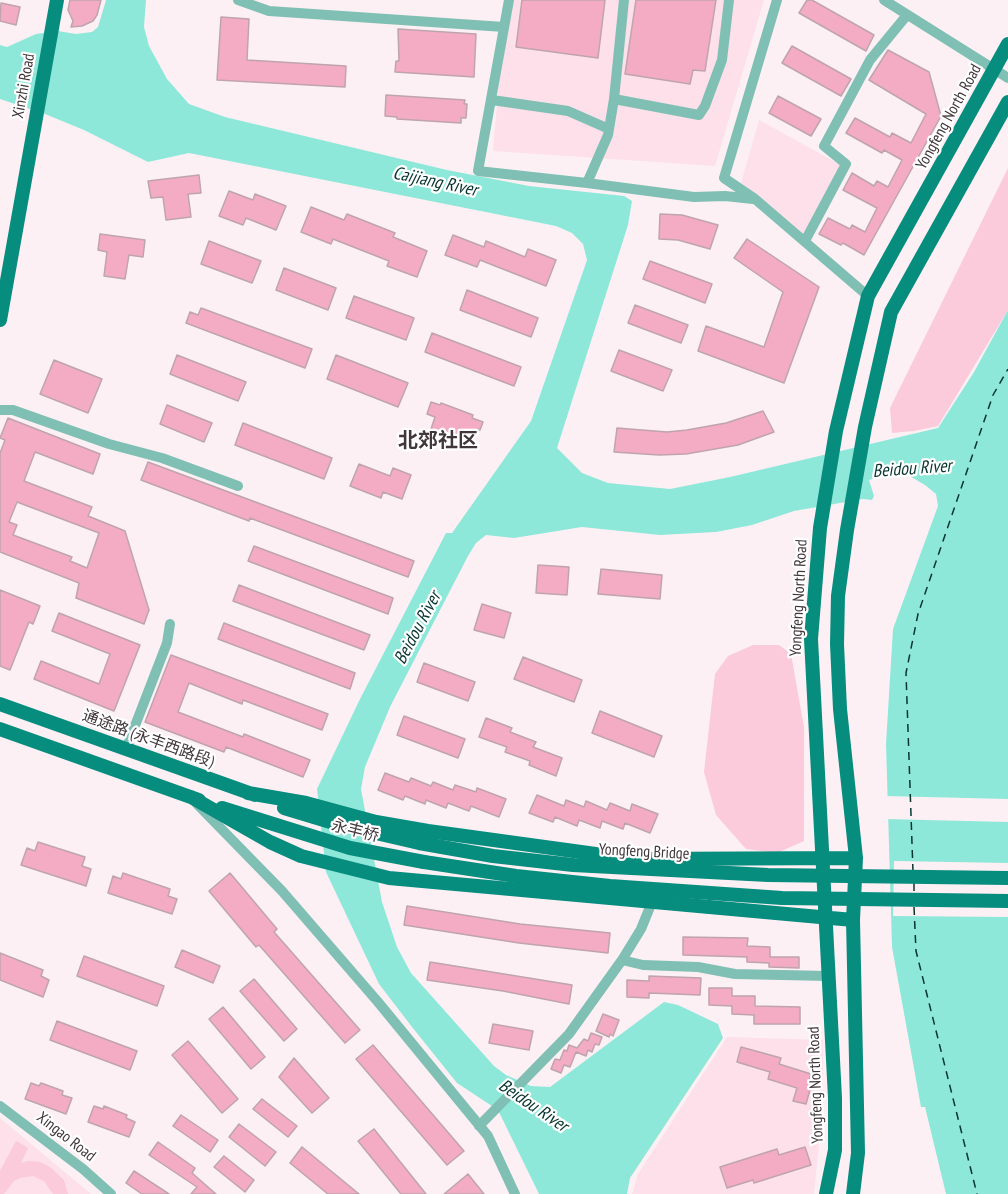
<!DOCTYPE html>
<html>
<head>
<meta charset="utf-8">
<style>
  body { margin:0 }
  canvas { display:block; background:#fcf0f4 }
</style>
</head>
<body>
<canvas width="1008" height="1194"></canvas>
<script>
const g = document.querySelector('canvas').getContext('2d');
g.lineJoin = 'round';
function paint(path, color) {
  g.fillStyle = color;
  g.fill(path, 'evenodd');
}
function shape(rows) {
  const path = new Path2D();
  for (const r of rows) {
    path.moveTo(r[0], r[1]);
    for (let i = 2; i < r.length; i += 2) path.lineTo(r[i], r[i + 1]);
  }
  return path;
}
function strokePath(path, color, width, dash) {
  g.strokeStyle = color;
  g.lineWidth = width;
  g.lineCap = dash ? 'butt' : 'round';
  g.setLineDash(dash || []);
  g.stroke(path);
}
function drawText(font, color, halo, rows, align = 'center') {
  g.font = font + ' "PT Sans Narrow","Noto Sans SC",sans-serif';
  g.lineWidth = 4.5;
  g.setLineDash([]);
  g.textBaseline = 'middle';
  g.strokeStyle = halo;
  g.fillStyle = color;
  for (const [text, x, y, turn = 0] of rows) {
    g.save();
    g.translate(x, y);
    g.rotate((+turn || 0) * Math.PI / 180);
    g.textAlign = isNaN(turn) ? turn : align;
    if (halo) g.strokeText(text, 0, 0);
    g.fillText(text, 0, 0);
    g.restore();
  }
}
paint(shape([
  [506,0,764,0,715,166,493,151],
  [759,120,848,169,807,238,741,183],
  [727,1037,823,1040,823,1102,814,1194,632,1194,638,1174],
  [0,1118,91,1194,0,1194]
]), '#fde0e9');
paint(shape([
  [1008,168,1008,310,938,426,914,431,892,433,890,408],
  [753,645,779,645,791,654,804,727,804,841,777,853,746,849,716,815,704,772,715,674,728,656],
  [16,1141,28,1148,21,1163,28,1161,40,1162,50,1167,64,1180,68,1194,53,1194,44,1181,33,1176,20,1178,14,1181,4,1194,0,1194,0,1171]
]), '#fbcadb');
paint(shape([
  [106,0,146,0,144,27,149,46,167,79,189,104,225,117,447,170,529,186,624,196,632,201,628,225,557,448,582,473,608,483,670,489,730,477,938,428,974,372,1008,310,1008,1194,946,1194,925,1107,921,1107,892,947,886,744,893,629,938,506,936,494,925,485,889,464,880,464,879,477,869,480,874,496,872,500,863,499,794,511,752,525,716,532,660,535,582,527,514,538,486,535,476,543,468,556,422,645,390,707,365,767,361,789,382,902,397,947,411,973,494,1066,506,1075,531,1086,550,1087,664,1002,678,1005,718,1024,723,1038,630,1178,627,1194,539,1194,498,1110,457,1083,412,1027,379,984,326,872,317,789,360,699,446,533,452,533,531,421,587,260,583,244,572,233,556,226,189,153,148,162,84,130,45,114,0,99,0,45,7,47,36,34,58,31,76,34,92,32,98,27]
]), '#8ee8d9');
paint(shape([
  [884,796,1008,799,1008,822,885,819],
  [894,861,1008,863,1008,917,893,916]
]), '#fcf0f4');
strokePath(shape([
  [864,472,880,469,913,468]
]), '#8ee8d9', 12);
strokePath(shape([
  [913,872,906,673,918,614,993,395,1008,369],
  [914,883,914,893],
  [914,907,916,951,977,1194]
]), '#08352f', 1.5, [8, 6]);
const building = shape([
  [70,0,101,0,97,15,93,21,82,26,71,27,73,21,68,10,70,0],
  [522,0,605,0,598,58,516,47,522,0],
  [636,0,716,0,705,71,693,70,690,84,625,74,636,0],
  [807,0,812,0,874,35,866,51,799,13,807,0],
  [1,3,20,7,16,25,0,21,1,3],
  [221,17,249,19,247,60,346,66,345,87,217,80,221,17],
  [398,29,476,34,474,77,395,72,396,61,399,61,398,29],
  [792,46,851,79,841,96,782,63,792,46],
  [888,50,929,72,941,116,864,255,843,243,841,245,819,234,828,218,850,229,852,225,865,232,877,208,843,190,852,173,874,186,877,181,888,187,902,160,884,150,882,153,846,133,855,118,890,137,892,133,911,143,926,114,869,80,888,50],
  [386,95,465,100,464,104,467,104,466,118,461,118,461,123,397,119,397,117,385,116,386,95],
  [778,96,821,119,811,136,769,113,778,96],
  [199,175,201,193,188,194,191,217,166,220,163,197,151,198,148,181,199,175],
  [229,191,253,200,255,194,286,206,276,230,246,218,243,225,219,216,229,191],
  [311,207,344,220,347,214,395,233,393,237,427,251,417,277,387,266,389,261,333,239,331,244,301,232,311,207],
  [660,214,682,215,718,225,710,249,678,240,659,239,660,214],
  [100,234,145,240,143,257,129,255,125,279,104,276,107,252,98,250,100,234],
  [453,235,484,247,486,241,525,257,528,249,556,260,546,286,480,260,477,267,445,255,453,235],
  [747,239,819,287,784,383,698,351,706,326,764,347,783,292,734,258,747,239],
  [209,241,261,261,252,283,201,264,209,241],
  [650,261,712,284,705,303,643,279,650,261],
  [284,268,336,288,328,310,276,290,284,268],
  [467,290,538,318,531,337,460,310,467,290],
  [354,296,414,318,406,340,346,318,354,296],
  [635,305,688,325,681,343,628,323,635,305],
  [201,308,312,349,305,368,186,323,190,312,198,315,201,308],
  [432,333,521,367,514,386,425,352,432,333],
  [619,350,672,370,663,391,611,371,619,350],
  [177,355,246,382,238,401,170,374,177,355],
  [336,355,408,383,398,407,327,379,336,355],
  [54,360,102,379,88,413,40,394,54,360],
  [431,402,440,405,441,403,473,415,472,418,483,422,480,430,477,429,470,447,462,443,463,440,431,429,435,417,427,414,431,402],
  [167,405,212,423,204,442,160,424,167,405],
  [763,411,774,432,738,445,686,454,659,455,614,452,617,428,667,432,687,430,726,423,763,411],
  [8,418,100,454,93,474,35,452,24,481,92,507,88,516,125,531,149,610,144,624,76,598,79,583,0,552,0,453,5,440,0,438,8,418],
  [17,502,99,533,87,568,70,561,72,557,13,535,17,525,9,522,17,502],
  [243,423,332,458,324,479,235,445,243,423],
  [148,462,414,561,408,577,250,518,249,521,141,480,148,462],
  [359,464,390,476,393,468,411,475,402,499,383,492,381,498,350,486,359,464],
  [254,546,393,598,388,614,248,561,254,546],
  [538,565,569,567,567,595,536,593,538,565],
  [601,569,662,575,660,599,598,594,601,569],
  [239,585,370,635,364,650,233,601,239,585],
  [0,590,40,606,33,624,29,622,10,670,0,666,0,590],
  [482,604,511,613,504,638,474,630,482,604],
  [59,613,140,645,114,711,34,679,41,661,99,684,110,654,52,631,59,613],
  [224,623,355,673,350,689,218,639,224,623],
  [171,655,328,714,322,730,243,700,242,704,189,683,178,712,243,737,244,734,310,760,303,777,226,747,224,752,145,722,171,655],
  [523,657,582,680,574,702,514,679,523,657],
  [424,663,475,682,468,701,417,682,424,663],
  [600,711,662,736,654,757,592,733,600,711],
  [404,716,465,739,458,758,397,735,404,716],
  [486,718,512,728,510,732,536,742,533,747,562,758,556,776,529,765,530,761,505,752,507,747,479,737,486,718],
  [385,773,409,782,411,778,431,786,433,782,453,790,455,785,476,792,477,788,506,799,499,817,471,806,469,811,448,803,446,808,426,800,425,804,405,796,403,800,378,790,385,773],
  [537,795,564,806,566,800,584,807,586,801,607,810,610,803,630,811,632,804,658,814,650,833,625,823,623,829,602,821,600,828,579,820,577,826,555,817,553,822,529,813,537,795],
  [38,842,85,857,82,866,91,869,86,886,21,865,27,848,35,851,38,842],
  [123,873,170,889,168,896,177,899,172,914,108,893,113,876,121,879,123,873],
  [230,873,277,929,274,932,360,1030,345,1043,259,945,256,947,209,891,230,873],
  [407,906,520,924,610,933,608,953,519,943,404,925,407,906],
  [683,937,748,938,747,946,770,947,770,957,799,957,799,968,769,967,769,963,747,962,747,957,683,955,683,937],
  [182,950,220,966,213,983,175,967,182,950],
  [0,953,43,970,41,976,49,980,43,997,0,980,0,953],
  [84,956,164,986,157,1006,77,976,84,956],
  [430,962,572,985,569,1004,503,991,427,980,430,962],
  [649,976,701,978,700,995,649,993,649,998,627,997,627,980,649,981,649,976],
  [254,979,297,1029,284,1041,240,991,254,979],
  [709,988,732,988,732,996,755,996,755,1006,800,1007,800,1024,754,1024,754,1015,732,1014,732,1006,709,1005,709,988],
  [223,1007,265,1057,251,1069,209,1019,223,1007],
  [603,1014,619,1020,613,1036,610,1034,609,1037,596,1031,603,1014],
  [57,1021,137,1051,130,1070,50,1040,57,1021],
  [493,1024,533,1031,529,1050,489,1043,493,1024],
  [591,1033,602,1037,599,1045,595,1044,592,1052,588,1050,586,1056,576,1052,570,1067,564,1065,561,1073,551,1069,555,1059,560,1060,564,1050,567,1051,569,1045,577,1048,584,1039,588,1041,591,1033],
  [188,1041,238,1099,222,1113,172,1055,188,1041],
  [373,1045,464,1151,447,1165,356,1059,373,1045],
  [741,1047,781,1058,779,1064,811,1074,808,1085,811,1086,806,1104,793,1101,797,1088,768,1079,770,1072,737,1062,741,1047],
  [294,1058,329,1098,312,1113,279,1077,294,1058],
  [31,1083,39,1086,41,1083,63,1091,62,1095,72,1098,66,1114,25,1099,31,1083],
  [262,1099,297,1126,288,1137,253,1109,262,1099],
  [94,1106,103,1109,104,1106,127,1115,126,1118,135,1122,129,1137,88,1122,94,1106],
  [181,1115,218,1140,210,1152,173,1126,181,1115],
  [239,1124,276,1152,265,1166,229,1137,239,1124],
  [374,1129,426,1194,401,1194,358,1141,374,1129],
  [158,1142,195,1168,192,1173,216,1194,191,1194,197,1187,149,1155,158,1142],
  [302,1147,359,1194,328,1194,290,1163,302,1147],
  [805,1147,811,1165,754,1183,753,1180,727,1188,720,1167,777,1149,779,1155,805,1147],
  [224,1156,254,1180,245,1192,214,1167,224,1156],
  [134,1171,169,1194,142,1194,126,1183,134,1171],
  [468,1174,484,1194,444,1194,468,1174]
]);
paint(building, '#f4acc5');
strokePath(building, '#bfa4ad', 1.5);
strokePath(shape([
  [238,0,269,11,504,27],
  [509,0,478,171,587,183,608,135,614,99,624,0],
  [777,0,724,178,755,199,868,296],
  [884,0,1008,78],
  [614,99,699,115,705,106,722,60,729,0],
  [492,100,568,111,609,129],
  [587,183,694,197,725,196,753,199],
  [805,241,846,164,824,146,870,60,907,15],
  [0,410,13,410,109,444,162,458,238,486],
  [126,749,167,643,170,624],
  [197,804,282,891,378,1002,488,1136,515,1194],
  [622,960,643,965,698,967,735,974,828,976],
  [0,1106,83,1169,111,1194],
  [479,1126,569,1034,622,960,641,929,652,902]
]), '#80c0b4', 10);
strokePath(shape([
  [0,320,57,0],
  [0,704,255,795],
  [0,729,199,800],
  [248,793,306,803,376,822,428,831,632,859,856,858],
  [191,797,270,842,301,856,389,878,853,920],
  [222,808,350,848,424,862],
  [826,1194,835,1150,835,1098,811,639,820,528,836,431,868,296,1008,44],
  [853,1194,858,1153,853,920,856,858,840,709,837,644,838,596,847,530,865,427,891,312,1008,102]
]), '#078d7e', 14);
strokePath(shape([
  [284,808,337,824,419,843,493,856,573,865,768,875,1008,878],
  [424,862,516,876,610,886,782,898,1008,901]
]), '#078d7e', 14);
drawText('16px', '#41363a', '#fff', [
  ["Xinzhi Road",24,86,-80],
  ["Yongfeng North Road",949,117,-61],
  ["Yongfeng North Road",799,598,-87],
  ["通途路 (永丰西路段)",148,739,20],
  ["永丰桥",355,831,14],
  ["Yongfeng Bridge",644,852,3],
  ["Yongfeng North Road",816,1085,-92],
  ["Xingao Road",66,1137,38]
]);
drawText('italic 18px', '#08352f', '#fff', [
  ["Caijiang River",435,182,12],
  ["Beidou River",912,469,-4],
  ["Beidou River",418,628,-62],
  ["Beidou River",533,1106,34]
]);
drawText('bold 20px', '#41363a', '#fff', [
  ["北郊社区",438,441]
]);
</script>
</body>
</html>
